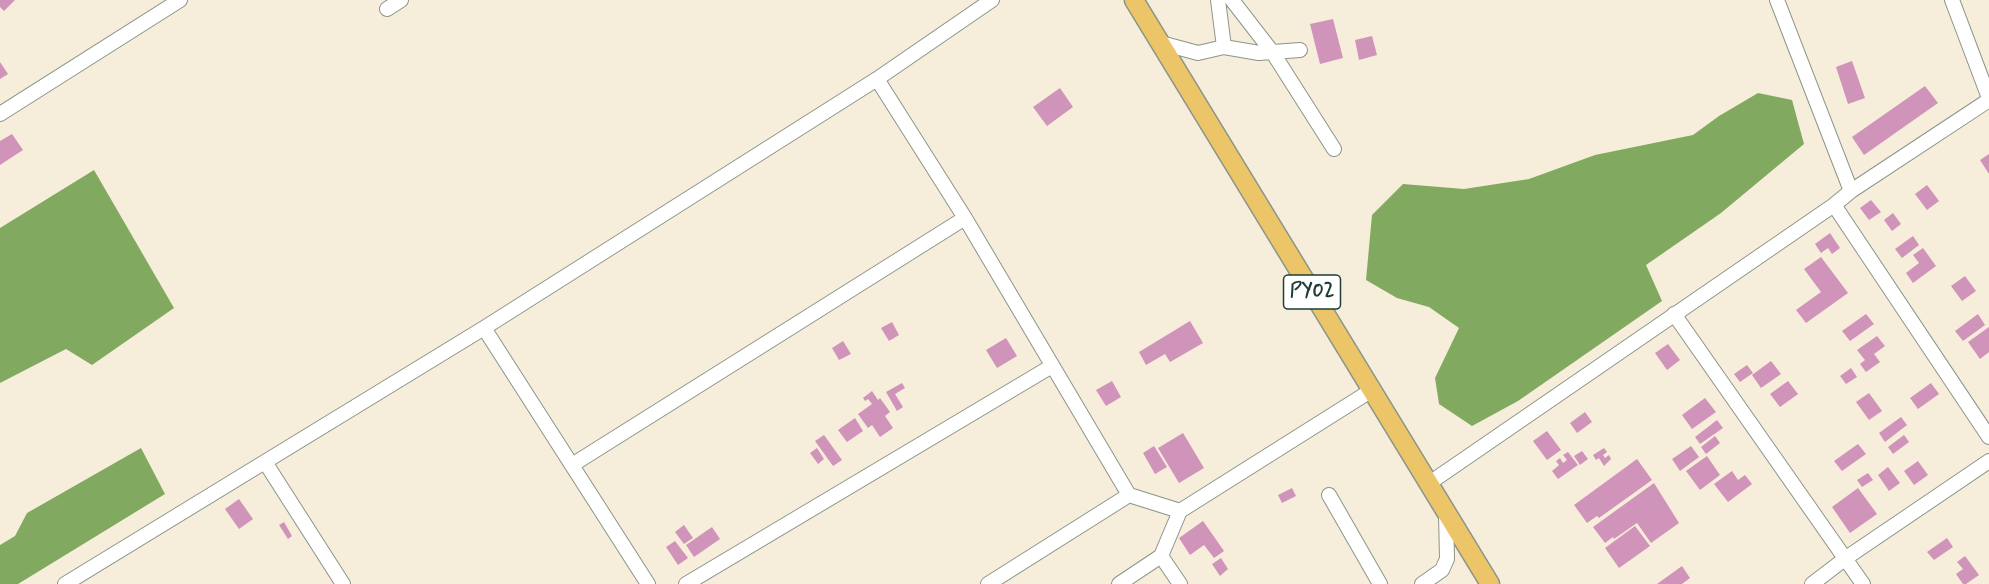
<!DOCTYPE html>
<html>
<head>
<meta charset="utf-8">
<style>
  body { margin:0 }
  canvas { display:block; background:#f7eddb }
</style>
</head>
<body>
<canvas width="1989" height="584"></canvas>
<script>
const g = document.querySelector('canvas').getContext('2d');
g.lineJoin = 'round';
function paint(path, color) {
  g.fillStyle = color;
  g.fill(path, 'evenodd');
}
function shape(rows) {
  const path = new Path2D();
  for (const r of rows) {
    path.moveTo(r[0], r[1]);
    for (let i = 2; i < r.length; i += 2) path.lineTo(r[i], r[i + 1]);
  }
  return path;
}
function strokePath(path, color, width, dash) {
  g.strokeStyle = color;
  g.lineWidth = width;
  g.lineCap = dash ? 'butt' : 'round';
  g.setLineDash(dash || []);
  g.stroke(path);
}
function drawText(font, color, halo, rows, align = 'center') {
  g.font = font + ' Mynerve,sans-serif';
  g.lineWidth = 4.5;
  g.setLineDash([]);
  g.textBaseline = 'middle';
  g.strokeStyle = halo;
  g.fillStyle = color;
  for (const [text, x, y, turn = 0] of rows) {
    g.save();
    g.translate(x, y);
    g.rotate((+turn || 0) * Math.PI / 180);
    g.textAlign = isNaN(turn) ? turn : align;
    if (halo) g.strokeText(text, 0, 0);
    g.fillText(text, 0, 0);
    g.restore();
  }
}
paint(shape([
  [1758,93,1792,100,1804,144,1721,213,1646,265,1662,301,1518,401,1472,426,1439,404,1435,378,1459,328,1429,307,1397,298,1366,280,1372,215,1403,184,1464,189,1529,179,1595,155,1693,135,1719,116],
  [94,170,174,308,92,365,66,349,0,383,0,228],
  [141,448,165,494,18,584,0,584,0,545,15,536,27,513]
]), '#81aa60');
paint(shape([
  [0,0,15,0,4,11,0,7],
  [1333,19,1343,58,1320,64,1310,24],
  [1372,36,1377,55,1359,60,1355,40],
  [1852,61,1865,98,1848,104,1836,67],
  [0,62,8,74,0,79],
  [1925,86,1938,103,1864,155,1852,137],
  [1060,88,1073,107,1047,126,1033,107],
  [12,134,23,150,0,165,0,141],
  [1989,154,1989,174,1980,160],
  [1927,185,1939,201,1927,210,1915,194],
  [1871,200,1881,212,1869,220,1860,208],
  [1893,213,1901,224,1892,231,1884,220],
  [1830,233,1840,248,1832,254,1828,248,1821,253,1815,244],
  [1913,236,1919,245,1902,258,1895,249],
  [1923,248,1936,266,1913,283,1906,273,1919,263,1913,255],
  [1821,257,1848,293,1806,323,1796,310,1821,292,1804,269],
  [1965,276,1976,291,1962,301,1951,286],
  [1866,314,1874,324,1850,341,1842,331],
  [1978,314,1985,325,1963,341,1955,331],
  [1190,321,1203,343,1170,362,1165,354,1146,365,1139,352],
  [892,322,899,335,889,341,881,328],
  [1989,327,1989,352,1980,359,1968,342],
  [1877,336,1885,346,1874,354,1880,362,1866,372,1860,364,1865,360,1857,350],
  [1006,338,1017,356,997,368,986,350],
  [843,341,851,354,839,360,832,348],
  [1668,344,1680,360,1667,370,1655,353],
  [1771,361,1781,374,1761,388,1752,375],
  [1747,365,1753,373,1740,382,1734,374],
  [1851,368,1857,377,1846,384,1840,376],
  [1112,381,1121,397,1106,406,1096,390],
  [1788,381,1798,394,1780,407,1770,394],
  [902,383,905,388,895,394,903,407,897,411,886,392],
  [1931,383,1939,394,1918,409,1910,398],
  [872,391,878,400,880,398,890,412,885,416,893,428,880,437,872,425,868,428,858,414,872,404,868,399,865,401,863,398],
  [1869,393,1882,411,1869,420,1856,402],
  [1705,398,1716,412,1692,429,1682,415],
  [1585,412,1592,422,1577,433,1570,423],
  [1901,417,1907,425,1885,442,1879,433],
  [855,418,863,431,847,442,838,430],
  [1717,420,1723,428,1700,444,1695,437],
  [1547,431,1561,450,1547,460,1533,441],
  [1183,433,1204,468,1179,483,1158,448],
  [824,435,842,460,833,466,815,441],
  [1904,435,1909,442,1893,454,1888,447],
  [1715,436,1720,443,1706,454,1701,447],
  [1858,444,1866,454,1842,471,1834,461],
  [1154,446,1167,467,1155,474,1143,453],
  [1691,446,1699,457,1680,471,1672,459],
  [817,448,824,459,818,464,810,453],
  [1604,448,1607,452,1603,455,1605,458,1609,455,1611,459,1604,466,1599,458,1596,460,1593,455],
  [1582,451,1588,459,1580,465,1574,456],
  [1568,452,1578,465,1558,479,1552,471,1559,465,1556,461,1560,458,1563,463,1567,460,1563,455],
  [1707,456,1720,475,1700,490,1686,471],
  [1637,459,1652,480,1599,518,1597,516,1587,523,1574,505],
  [1918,461,1928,475,1914,485,1904,471],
  [1888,467,1900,483,1889,491,1878,475],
  [1732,471,1738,480,1745,475,1752,484,1728,502,1714,484],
  [1868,473,1873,480,1862,487,1857,480],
  [1654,483,1679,523,1651,543,1637,523,1614,539,1613,537,1605,543,1593,527],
  [1292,488,1296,496,1282,503,1278,495],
  [1858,488,1877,514,1850,533,1832,507],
  [239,499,253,519,239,529,225,509],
  [1203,521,1224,551,1214,558,1204,545,1190,555,1179,538],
  [284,522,292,536,288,539,279,525],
  [684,525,693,538,684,544,675,532],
  [1635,526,1650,546,1619,568,1605,548],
  [712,527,720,539,694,557,686,545],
  [1947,538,1953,547,1934,560,1927,552],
  [675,541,688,558,678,565,666,547],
  [1965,556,1979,575,1966,584,1963,584,1956,574,1963,569,1957,562],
  [1221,558,1228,569,1220,576,1212,564],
  [1682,566,1690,578,1682,584,1657,584]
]), '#d093b9');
const minor = shape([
  [1218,0,1224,47],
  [1232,0,1273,53,1334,149],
  [1777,0,1851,191],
  [1952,0,1989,98],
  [387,9,401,0],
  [1161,43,1198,53,1224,47,1259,53,1300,50],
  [877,79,965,218,1129,495,1180,511],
  [0,114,180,0],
  [1834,205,1989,437],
  [1674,314,1863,584],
  [484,328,648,584],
  [265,462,343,584],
  [572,465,965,218],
  [1428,484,1834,205,1851,191,1989,100],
  [1329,495,1380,584],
  [65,584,484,328,877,79,992,0],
  [686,584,1052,366],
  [988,584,1129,495],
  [1119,584,1161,556],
  [1180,584,1161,556,1180,511,1372,390],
  [1422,584,1442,570,1447,559,1446,513],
  [1812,584,1846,558,1989,461]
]);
const major = shape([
  [1134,0,1490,584]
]);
strokePath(minor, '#8b9588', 16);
strokePath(major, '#8b9588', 21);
strokePath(minor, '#fff', 14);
strokePath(major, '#edc569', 18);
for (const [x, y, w] of [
  [1312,292,57]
]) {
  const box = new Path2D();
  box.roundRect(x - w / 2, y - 17, w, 34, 4.5);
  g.fillStyle = '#fff';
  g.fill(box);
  strokePath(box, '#1f3d34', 1.5);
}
drawText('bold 20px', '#1f3d34', null, [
  ["PY02",1312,292]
]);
</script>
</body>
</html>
